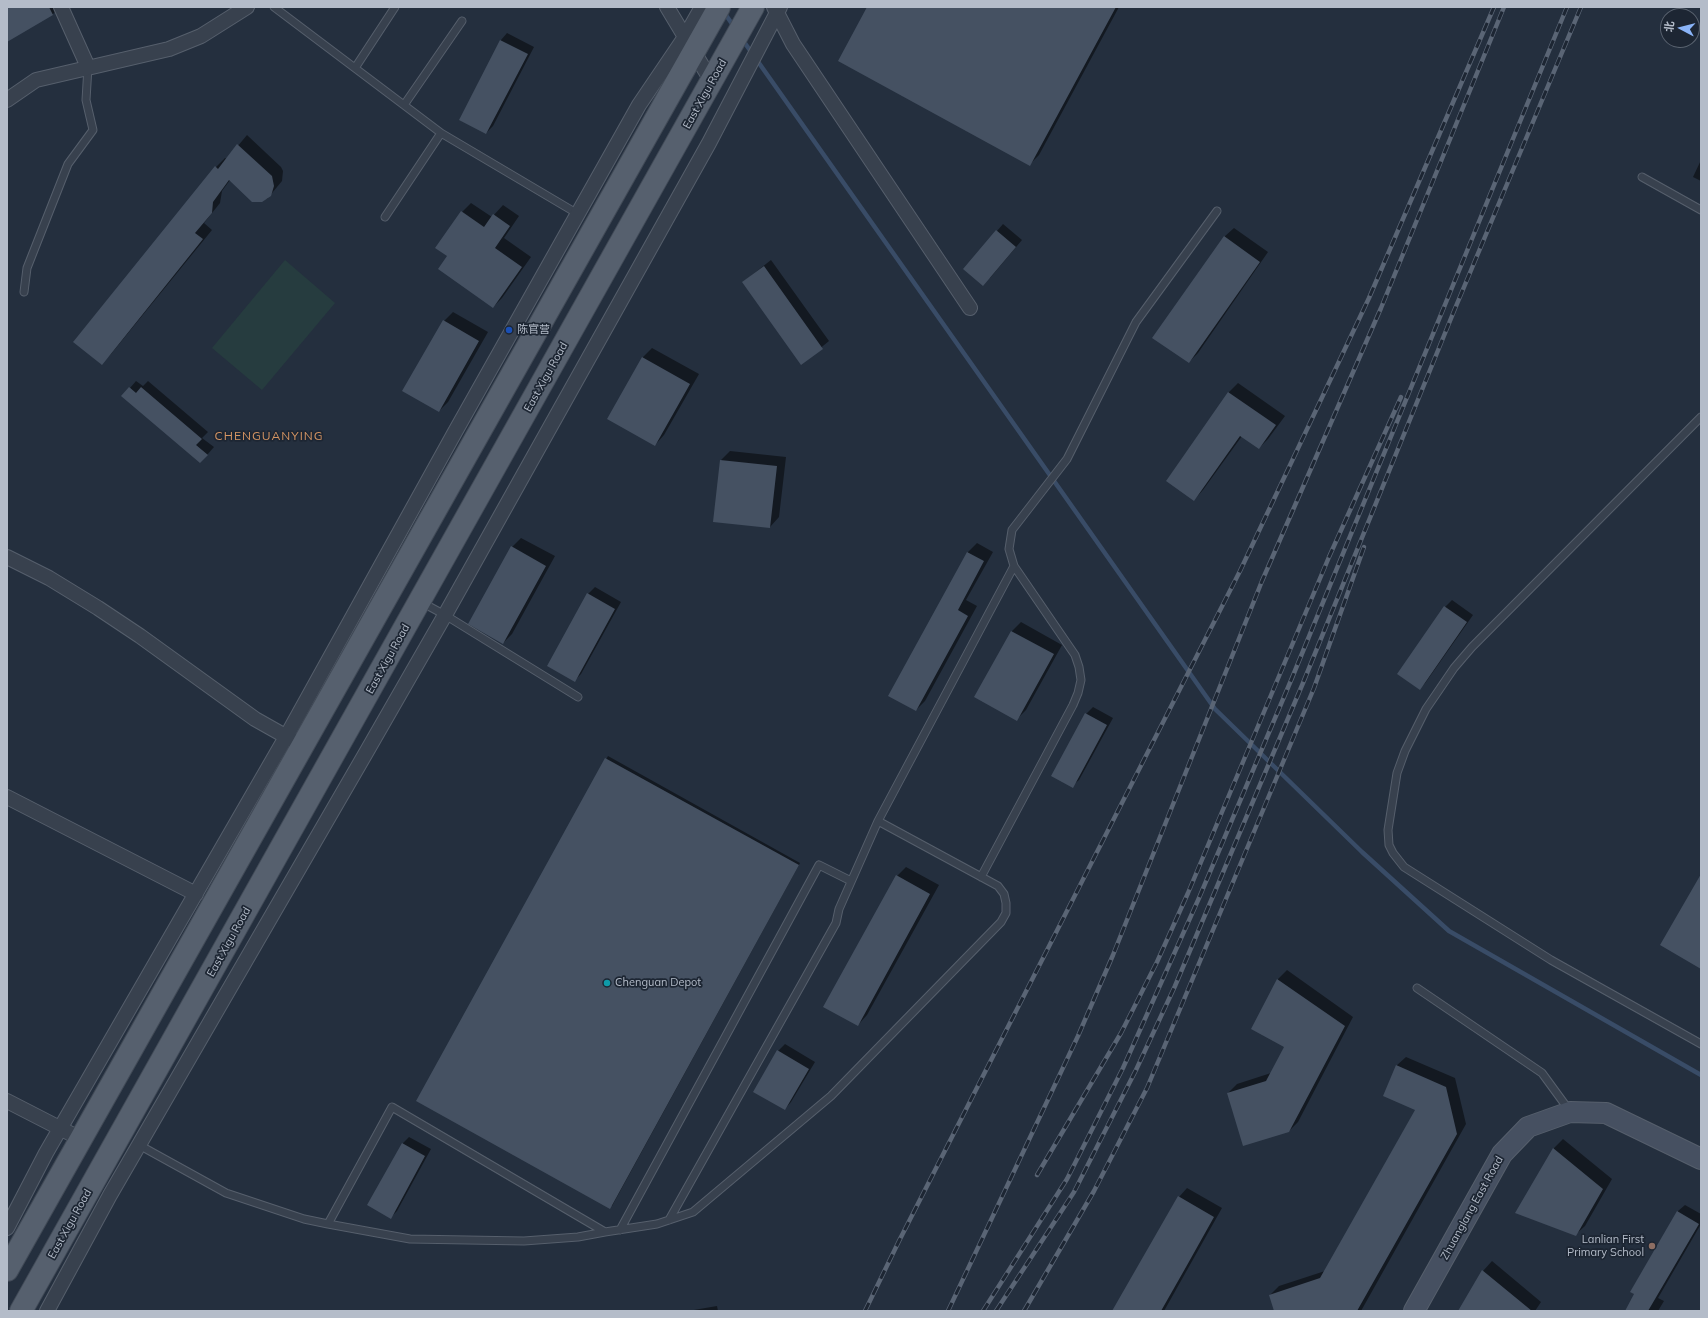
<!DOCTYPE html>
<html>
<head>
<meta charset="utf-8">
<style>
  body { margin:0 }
  #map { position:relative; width:1708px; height:1318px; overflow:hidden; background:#242f3e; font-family:Mulish,"Noto Sans SC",sans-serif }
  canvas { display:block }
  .frame { position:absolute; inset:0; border:8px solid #b4bcc9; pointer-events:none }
  .north { position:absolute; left:1660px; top:8px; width:40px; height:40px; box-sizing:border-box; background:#1d2633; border:1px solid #59626f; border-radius:50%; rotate:277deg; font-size:11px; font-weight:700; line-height:16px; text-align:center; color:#b4bcc9 }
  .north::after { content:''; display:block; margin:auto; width:14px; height:18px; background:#8ab4f8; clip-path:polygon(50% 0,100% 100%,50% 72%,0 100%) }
</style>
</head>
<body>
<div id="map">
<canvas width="1708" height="1318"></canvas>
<div class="frame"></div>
<div class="north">北</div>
</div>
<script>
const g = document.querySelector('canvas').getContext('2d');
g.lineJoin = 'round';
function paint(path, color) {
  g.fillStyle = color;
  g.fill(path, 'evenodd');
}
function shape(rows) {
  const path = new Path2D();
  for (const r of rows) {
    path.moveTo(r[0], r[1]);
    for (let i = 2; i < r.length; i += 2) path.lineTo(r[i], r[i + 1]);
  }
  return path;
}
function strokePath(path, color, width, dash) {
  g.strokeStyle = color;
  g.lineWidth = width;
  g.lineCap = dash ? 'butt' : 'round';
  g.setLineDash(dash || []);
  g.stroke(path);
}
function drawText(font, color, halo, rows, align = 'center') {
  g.font = font + ' Mulish,"Noto Sans SC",sans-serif';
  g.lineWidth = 3.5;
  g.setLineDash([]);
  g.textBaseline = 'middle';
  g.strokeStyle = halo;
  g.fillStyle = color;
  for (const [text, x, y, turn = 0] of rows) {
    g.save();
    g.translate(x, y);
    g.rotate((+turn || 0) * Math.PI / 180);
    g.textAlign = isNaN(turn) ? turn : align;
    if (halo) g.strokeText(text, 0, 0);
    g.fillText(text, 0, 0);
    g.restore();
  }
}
paint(shape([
  [285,260,335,303,262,390,212,348]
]), '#263c3f');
paint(shape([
  [7,7,60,7,53,14,7,41],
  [869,7,1119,7,1039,155,1030,164],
  [507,33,534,47,493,126,486,133,460,119,501,40],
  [247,135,281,167,283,171,282,181,267,199,230,180,222,191,220,203,204,223,212,230,111,354,101,364,74,341,216,167,225,158,227,159],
  [1701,160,1701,181,1693,177],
  [471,203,492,217,503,205,519,216,504,238,531,257,502,298,493,307,448,256,462,212],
  [1003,224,1022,240,990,278,997,231],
  [1234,228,1268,252,1198,353,1189,362,1224,237],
  [771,260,829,341,801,364,743,282],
  [453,312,488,332,448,402,439,411,444,321],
  [652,348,699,374,664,435,655,445,609,419,643,357],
  [136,381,143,386,148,381,208,432,202,438,214,447,207,455,130,388],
  [1238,383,1285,416,1268,439,1259,448,1242,436,1203,490,1194,500,1167,480,1229,392],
  [730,451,786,457,779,517,770,527,721,460],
  [521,538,555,556,512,634,503,643,512,547],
  [977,543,993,552,966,600,977,606,925,701,916,710,890,696,968,552],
  [595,587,621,602,581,674,575,680,588,594],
  [1452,600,1473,615,1426,682,1420,689,1398,674,1445,607],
  [1021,622,1062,645,1026,710,1017,719,976,697,1012,631],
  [1093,707,1113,718,1079,780,1072,786,1086,714],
  [608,756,800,863,612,1206,417,1101],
  [906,867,939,885,867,1015,858,1025,897,876],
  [1287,970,1353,1017,1298,1122,1288,1132,1228,1093,1237,1084,1271,1073,1285,1046,1252,1029,1278,979],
  [785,1044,815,1062,791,1102,785,1109,778,1051],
  [1406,1057,1455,1078,1466,1124,1361,1311,1275,1311,1270,1295,1279,1286,1325,1271,1416,1109,1396,1066],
  [409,1137,431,1149,397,1211,390,1218,402,1144],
  [1563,1139,1612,1179,1585,1226,1575,1235,1517,1212,1554,1148],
  [1187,1188,1222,1208,1164,1311,1114,1311,1179,1197],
  [1685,1205,1701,1214,1701,1224,1658,1298,1664,1301,1658,1311,1626,1311,1636,1294,1631,1291,1678,1211],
  [1492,1261,1541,1302,1535,1311,1459,1311,1483,1271],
  [717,1306,718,1311,688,1311]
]), '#0007');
strokePath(shape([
  [723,11,735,28],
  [742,39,1215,709,1362,852,1449,931,1701,1075]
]), '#394c67', 4.5);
paint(shape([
  [7,7,49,7,53,15,7,42],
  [867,7,1116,7,1030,166,838,61],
  [500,40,528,54,486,134,459,120],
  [237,144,272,176,274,186,271,196,262,202,252,202,229,180,213,202,212,213,195,233,203,239,102,365,73,342,215,166,218,169],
  [461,211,484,227,493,214,510,226,495,248,522,267,493,308,438,269,447,256,435,248],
  [996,230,1016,247,983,286,963,269],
  [1224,236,1260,262,1189,363,1152,338],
  [764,266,823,349,801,365,742,282],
  [443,320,479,341,439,412,402,391],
  [642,357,690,384,655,446,607,419],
  [129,387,136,393,141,387,202,439,196,445,208,455,200,463,121,396],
  [1228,392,1276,425,1259,449,1240,436,1194,501,1166,481],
  [720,460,777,466,770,528,713,522],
  [511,546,546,566,503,644,468,624],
  [967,552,984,561,958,610,968,616,916,711,888,696],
  [587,593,615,609,575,682,547,666],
  [1444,606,1467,622,1420,690,1397,674],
  [1011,631,1054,654,1017,721,974,697],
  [1085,713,1107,725,1073,788,1051,776],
  [605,758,799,865,610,1209,416,1101],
  [1701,874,1701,969,1660,945],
  [896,875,930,894,858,1026,823,1007],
  [1277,979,1345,1026,1289,1132,1243,1146,1227,1093,1266,1081,1284,1047,1251,1029],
  [777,1050,809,1069,785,1110,753,1092],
  [1396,1065,1446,1087,1457,1134,1357,1311,1274,1311,1269,1295,1320,1278,1415,1110,1383,1096],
  [402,1143,425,1156,391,1219,367,1205],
  [1553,1148,1603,1189,1576,1236,1515,1213],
  [1178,1196,1214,1217,1186,1267,1161,1311,1112,1311],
  [1677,1211,1699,1224,1648,1311,1625,1311,1634,1294,1630,1292],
  [1482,1270,1532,1311,1458,1311]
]), '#455162');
const lane = shape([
  [274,7,441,133,578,214],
  [355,68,395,7],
  [404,105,462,21],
  [1642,177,1701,210],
  [385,217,441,133],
  [24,292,27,268,68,164,93,130,86,100,88,67],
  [1701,417,1472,647,1454,668,1426,709,1405,751,1397,773,1388,830,1389,845,1393,853,1404,867,1551,960,1701,1044],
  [421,602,445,615,578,697],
  [981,877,1073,705,1078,693,1081,680,1079,667,1075,655,1014,566,1009,549,1012,530,1067,459,1136,322,1217,211],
  [1417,988,1542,1073,1569,1110],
  [139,1145,226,1193,304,1219,328,1224,392,1107,605,1232,657,1224,693,1212,831,1096,1001,922,1006,913,1006,903,1004,894,998,886,878,821,1014,566],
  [669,1220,836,923,839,909,878,821],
  [328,1224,410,1239,524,1241,578,1237,605,1232],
  [620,1230,819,865,851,881]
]);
const street = shape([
  [61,7,88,67],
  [667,7,712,82],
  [774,7,793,44,970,308],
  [7,100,36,80,169,49,201,36,247,7],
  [7,557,49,578,98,608,140,636,255,719,294,741],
  [7,797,196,894],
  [7,1101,81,1139],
  [7,1228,46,1153,286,737,455,432,639,105,685,37,702,7],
  [47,1311,110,1195,367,751,445,615,709,143,780,7]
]);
const secondary = shape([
  [1414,1311,1502,1154,1528,1127,1570,1112,1606,1113,1701,1159]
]);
const primary = shape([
  [7,1270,719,7],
  [21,1311,753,7]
]);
strokePath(lane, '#565f6c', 9);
strokePath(street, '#565f6c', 16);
strokePath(secondary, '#565f6c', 22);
strokePath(primary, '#414a57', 24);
strokePath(lane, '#38414e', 7);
strokePath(street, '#38414e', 14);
strokePath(secondary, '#465061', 20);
strokePath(primary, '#56606e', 22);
const rail = shape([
  [1037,1175,1121,1033,1157,962,1188,893,1329,557,1401,397],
  [865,1311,899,1241,1240,571,1369,298,1494,7],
  [948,1311,1078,1036,1113,955,1262,581,1381,308,1504,7],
  [983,1311,1067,1179,1123,1068,1199,898,1292,678,1567,7],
  [996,1311,1074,1192,1136,1070,1175,986,1303,683,1454,311,1581,7],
  [1024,1311,1094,1191,1147,1088,1314,688,1364,547]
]);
strokePath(rail, '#5a6575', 4.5);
strokePath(rail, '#1d2633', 3, [9]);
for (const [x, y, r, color] of [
  [509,330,4,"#1a4fb4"],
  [607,983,4,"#0f9aa8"],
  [1652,1246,4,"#8d6e63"]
]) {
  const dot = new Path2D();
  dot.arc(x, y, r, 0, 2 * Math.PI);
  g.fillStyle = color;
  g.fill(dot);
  strokePath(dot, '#1d2633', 1.5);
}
drawText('11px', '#b4bcc9', '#1d2633', [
  ["East Xigu Road",705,94,-61],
  ["East Xigu Road",546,377,-61],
  ["East Xigu Road",388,659,-61],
  ["East Xigu Road",229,942,-61],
  ["Zhuanglang East Road",1472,1208,-61],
  ["East Xigu Road",70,1224,-61]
]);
drawText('11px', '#b4bcc9', '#1d2633', [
  ["陈官营",517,330],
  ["Chenguan Depot",615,983],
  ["Lanlian First",1644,1240,"right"],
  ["Primary School",1644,1253,"right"]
], 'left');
g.letterSpacing = '1px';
drawText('12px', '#d59563', '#1d2633', [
  ["CHENGUANYING",269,436]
]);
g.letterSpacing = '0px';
</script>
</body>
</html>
